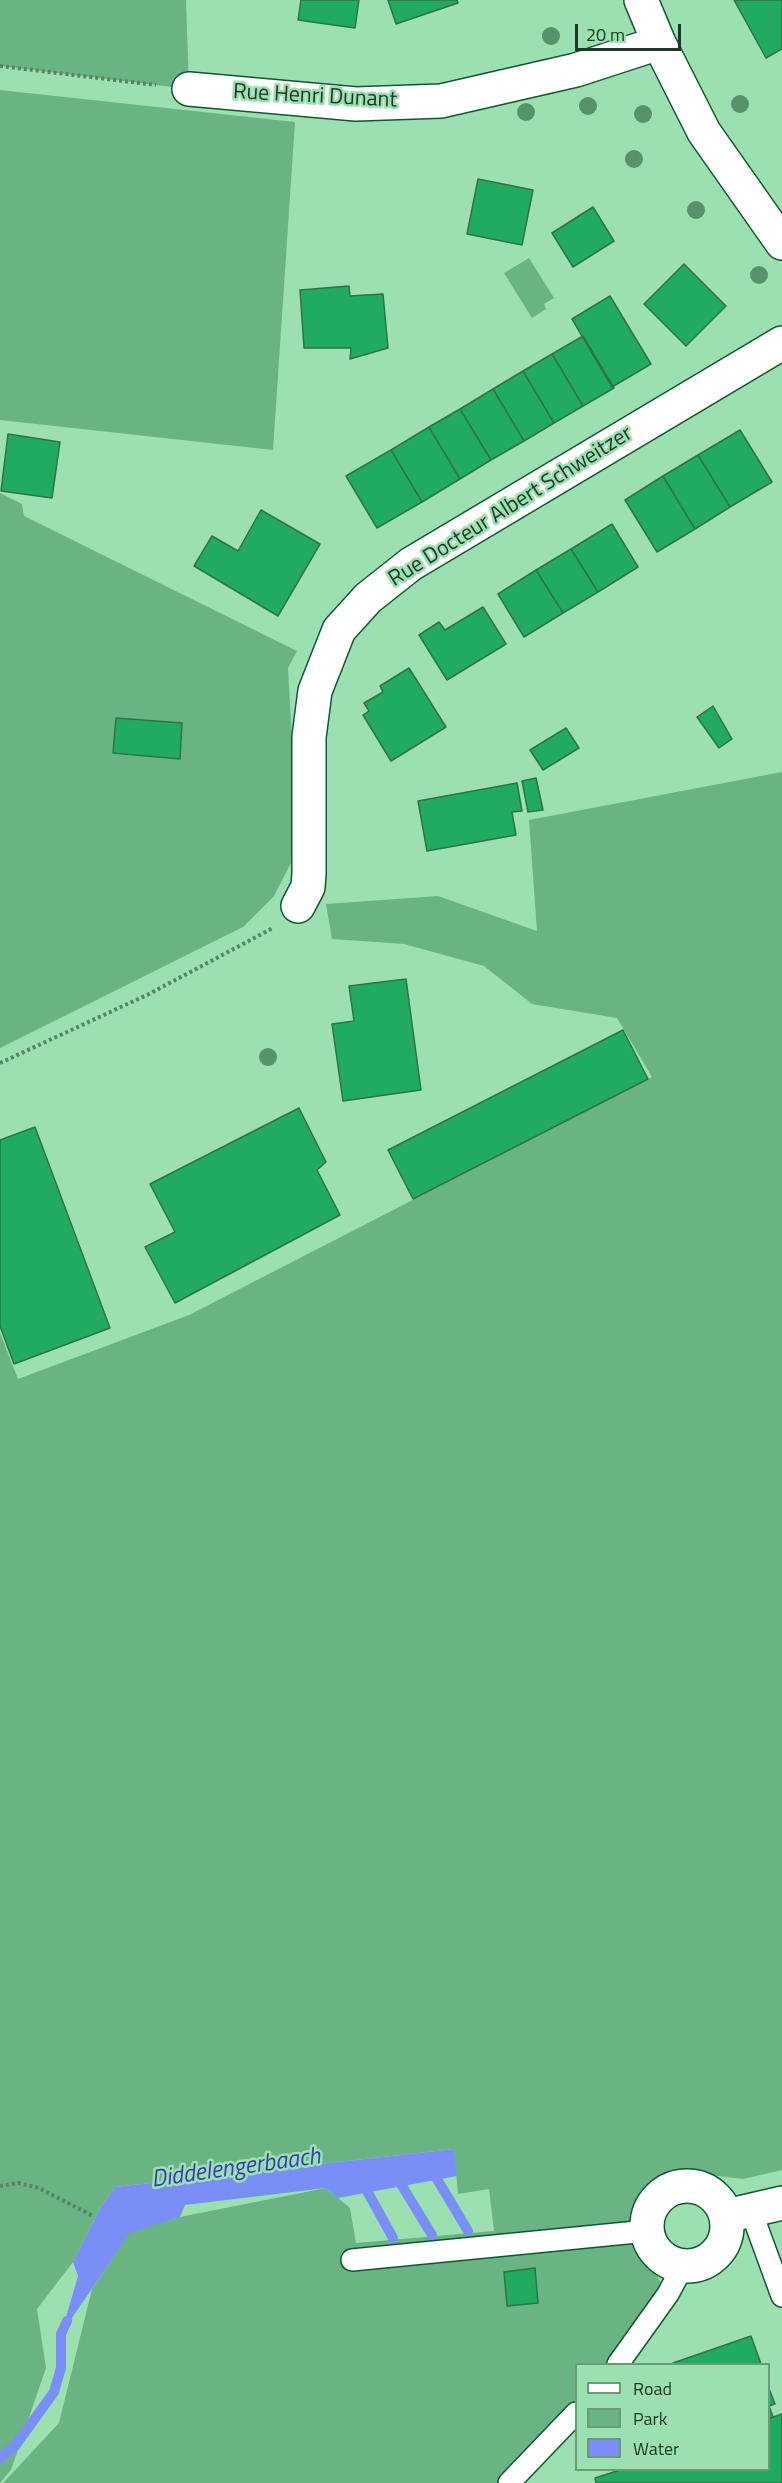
<!DOCTYPE html>
<html>
<head>
<meta charset="utf-8">
<style>
  body { margin:0 }
  #map { position:relative; width:782px; height:2483px; overflow:hidden; background:#9ce0b1; font-family:"Titillium Web",sans-serif }
  canvas { display:block }
  .legend { position:absolute; left:575px; top:2363px; width:195px; height:108px; box-sizing:border-box; background:#9ce0b1; border:2px solid #699c79; margin:0; padding:8px 10px; list-style:none; font-size:18px; color:#1c3725 }
  .legend li { display:flex; align-items:center; gap:12px; height:30px }
  .legend b { width:30px; border:2px solid #699c79 }
  .scale { position:absolute; left:575px; top:24px; width:106px; height:27px; box-sizing:border-box; border:3px solid #1c3725; border-top:0; padding-left:8px; font-size:18px; line-height:21px; white-space:nowrap; color:#1c3725; -webkit-text-stroke:4px #9ce0b1; paint-order:stroke }
</style>
</head>
<body>
<div id="map">
<canvas width="782" height="2483"></canvas>
<ul class="legend">
<li><b style="height:8px;background:#fff"></b>Road</li>
<li><b style="height:16px;background:#6ab382"></b>Park</li>
<li><b style="height:16px;background:#7a8ef8"></b>Water</li>
</ul>
<div class="scale">20 m</div>
</div>
<script>
const g = document.querySelector('canvas').getContext('2d');
g.lineJoin = 'round';
function paint(path, color) {
  g.fillStyle = color;
  g.fill(path, 'evenodd');
}
function shape(rows) {
  const path = new Path2D();
  for (const r of rows) {
    if (r.length === 3) {
      path.moveTo(r[0] + r[2], r[1]);
      path.arc(r[0], r[1], r[2], 0, 2 * Math.PI);
      continue;
    }
    path.moveTo(r[0], r[1]);
    for (let i = 2; i < r.length; i += 2) path.lineTo(r[i], r[i + 1]);
  }
  return path;
}
function strokePath(path, color, width, dash) {
  g.strokeStyle = color;
  g.lineWidth = width;
  g.lineCap = dash ? 'butt' : 'round';
  g.setLineDash(dash || []);
  g.stroke(path);
}
function drawText(font, color, halo, rows, align = 'center') {
  g.font = font + ' "Titillium Web",sans-serif';
  g.lineWidth = 5;
  g.setLineDash([]);
  g.textBaseline = 'middle';
  g.strokeStyle = halo;
  g.fillStyle = color;
  for (const [text, x, y, turn = 0] of rows) {
    g.save();
    g.translate(x, y);
    g.rotate((+turn || 0) * Math.PI / 180);
    g.textAlign = isNaN(turn) ? turn : align;
    if (halo) g.strokeText(text, 0, 0);
    g.fillText(text, 0, 0);
    g.restore();
  }
}
paint(shape([
  [0,0,186,0,189,89,0,66],
  [0,90,295,122,273,450,0,420],
  [529,258,554,298,544,304,546,309,532,318,504,273],
  [0,493,22,504,24,516,297,651,288,668,298,849,274,896,243,927,0,1048],
  [782,772,782,2170,743,2179,685,2172,667,2178,652,2189,641,2205,635,2224,636,2243,668,2294,618,2364,576,2364,576,2413,509,2483,3,2483,59,2423,92,2289,130,2232,180,2217,326,2188,350,2208,356,2243,494,2231,489,2189,458,2194,454,2149,115,2187,101,2207,73,2262,37,2309,46,2368,11,2470,0,2483,0,1333,18,1379,189,1315,652,1077,617,1018,532,1004,484,966,404,944,332,939,326,904,438,896,537,931,529,820]
]), '#6ab382');
paint(shape([
  [454,2149,457,2176,338,2198,326,2188,185,2205,180,2217,130,2233,61,2334,78,2276,73,2262,101,2207,115,2187]
]), '#7a8ef8');
strokePath(shape([
  [431,2169,468,2231],
  [396,2176,432,2235],
  [361,2180,393,2238],
  [0,2458,15,2446,54,2392,61,2368,61,2334,67,2321]
]), '#7a8ef8', 10);
const building = shape([
  [301,0,359,0,355,28,298,20,301,0],
  [388,0,457,0,458,3,396,24,388,0],
  [734,0,782,0,782,49,766,58,734,0],
  [478,179,533,190,522,245,467,234,478,179],
  [593,207,614,241,573,267,552,233,593,207],
  [684,264,726,306,686,346,644,304,684,264],
  [349,286,350,296,383,294,388,348,350,359,351,348,304,348,300,290,349,286],
  [610,296,651,364,612,387,572,319,610,296],
  [583,336,614,388,583,406,552,354,583,336],
  [552,354,583,406,554,423,523,371,552,354],
  [523,371,554,423,524,441,493,389,523,371],
  [493,389,524,441,491,460,460,409,493,389],
  [460,409,491,460,460,479,429,427,460,409],
  [429,427,460,479,422,502,391,450,429,427],
  [740,430,772,482,730,507,698,455,740,430],
  [8,434,60,442,52,498,1,491,8,434],
  [391,450,422,502,377,528,346,476,391,450],
  [698,455,730,507,695,529,663,476,698,455],
  [663,476,695,529,657,552,625,500,663,476],
  [261,510,320,544,278,616,194,566,212,536,238,551,261,510],
  [612,524,638,567,598,592,571,549,612,524],
  [571,549,598,592,563,613,536,570,571,549],
  [536,570,563,613,524,637,498,594,536,570],
  [483,607,506,644,447,680,419,635,439,622,445,630,483,607],
  [409,668,446,727,391,761,363,715,369,711,364,703,383,692,380,686,409,668],
  [713,706,732,739,719,748,697,717,713,706],
  [116,718,182,723,180,759,113,753,116,718],
  [566,728,579,748,543,770,530,750,566,728],
  [536,778,543,810,528,812,522,781,536,778],
  [517,783,522,811,512,812,516,835,427,851,418,801,517,783],
  [406,979,421,1090,343,1101,332,1024,354,1021,349,986,406,979],
  [623,1030,648,1079,413,1199,388,1150,623,1030],
  [299,1108,326,1162,317,1170,340,1215,175,1303,145,1247,175,1232,150,1184,299,1108],
  [35,1127,110,1328,14,1364,0,1326,0,1140,35,1127],
  [535,2268,538,2303,507,2306,504,2272,535,2268],
  [751,2336,761,2364,673,2364,673,2363,751,2336],
  [768,2386,775,2404,769,2406,773,2417,768,2419,768,2386],
  [782,2414,782,2483,596,2483,595,2478,620,2470,768,2470,768,2419,782,2414]
]);
paint(building, '#20ab61');
strokePath(building, '#307249', 1.5);
const service = shape([
  [751,2211,782,2296],
  [352,2260,647,2231],
  [618,2364,668,2294,683,2266],
  [509,2483,576,2413]
]);
const minor = shape([
  [641,0,659,43,704,132,782,243],
  [189,89,356,104,441,101,576,70,659,43],
  [298,906,308,887,309,874,309,737,315,691,339,630,368,598,411,564,782,343],
  [687,2226,40],
  [726,2216,782,2203]
]);
strokePath(service, '#0f5830', 24);
strokePath(minor, '#0f5830', 36);
strokePath(shape([
  [0,66,156,85],
  [0,1063,149,994,273,928],
  [0,2186,18,2183,39,2188,93,2216]
]), '#568465', 4, [3, 3]);
strokePath(service, '#fff', 21);
strokePath(minor, '#fff', 33);
g.fillStyle = '#58926c';
for (const [x, y] of [
  [551,36],
  [740,104],
  [588,106],
  [526,112],
  [643,114],
  [634,159],
  [696,210],
  [759,275],
  [268,1057]
]) {
  g.beginPath();
  g.arc(x, y, 9, 0, 2 * Math.PI);
  g.fill();
}
drawText('22px', '#1c3725', '#9ce0b1', [
  ["Rue Henri Dunant",315,97,3],
  ["Rue Docteur Albert Schweitzer",511,507,-32]
]);
drawText('italic 24px', '#373cb5', '#9ce0b1', [
  ["Diddelengerbaach",236,2169,-8]
]);
</script>
</body>
</html>
